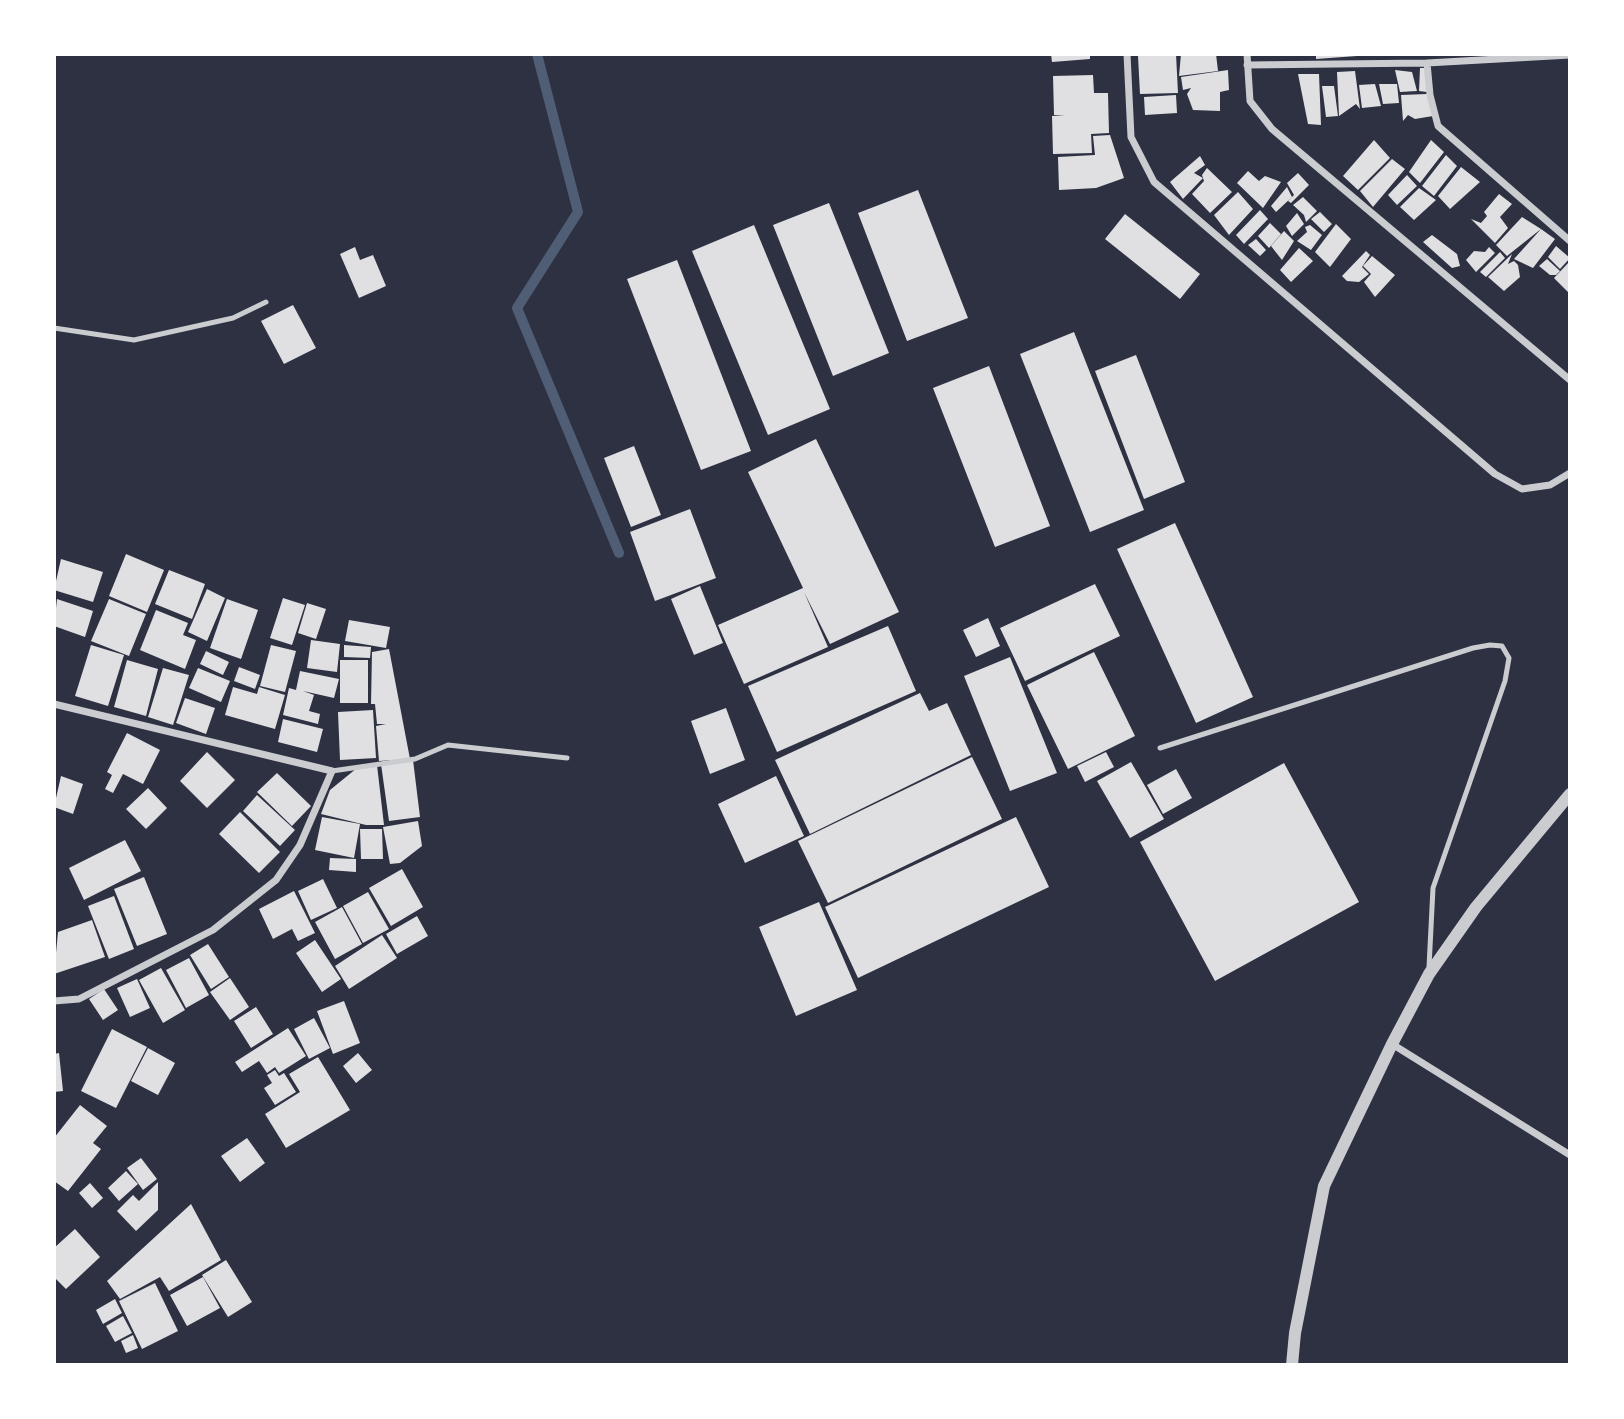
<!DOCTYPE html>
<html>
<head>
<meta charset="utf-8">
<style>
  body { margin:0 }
  #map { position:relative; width:1624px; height:1419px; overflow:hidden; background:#2d3142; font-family:Manrope,sans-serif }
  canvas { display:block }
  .frame { position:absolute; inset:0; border:56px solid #fff; pointer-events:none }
</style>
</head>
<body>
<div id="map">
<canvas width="1624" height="1419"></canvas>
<div class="frame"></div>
</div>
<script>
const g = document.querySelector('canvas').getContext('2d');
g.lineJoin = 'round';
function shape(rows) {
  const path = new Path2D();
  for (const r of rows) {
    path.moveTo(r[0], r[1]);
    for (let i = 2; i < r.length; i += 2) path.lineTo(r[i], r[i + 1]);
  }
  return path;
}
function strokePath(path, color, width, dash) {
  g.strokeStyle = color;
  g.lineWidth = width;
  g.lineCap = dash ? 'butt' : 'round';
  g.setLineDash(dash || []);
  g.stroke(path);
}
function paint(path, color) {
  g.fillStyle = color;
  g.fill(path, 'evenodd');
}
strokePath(shape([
  [537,54,578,212,517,308,619,553]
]), '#4f5d75', 10);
paint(shape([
  [1051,54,1090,54,1090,59,1052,62],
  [1176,54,1178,93,1140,94,1138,56],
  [1181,54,1216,54,1218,71,1179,76],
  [1316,54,1357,54,1357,56,1316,59],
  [1420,68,1425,68,1427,92,1419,91],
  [1228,70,1229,90,1220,92,1220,111,1193,110,1187,94,1191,88,1183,90,1181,77],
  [1395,70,1412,72,1417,91,1400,92],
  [1355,71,1360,109,1356,104,1339,116,1337,72],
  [1298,74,1319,74,1321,125,1308,124],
  [1093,75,1094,93,1108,93,1109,133,1091,134,1092,153,1053,154,1052,116,1065,115,1054,115,1053,76],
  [1375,84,1381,106,1362,108,1359,85],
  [1379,84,1397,84,1399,103,1383,104],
  [1322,86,1334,86,1338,116,1326,117],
  [1427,94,1433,116,1415,119,1408,115,1403,121,1401,95],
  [1176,95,1177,113,1145,115,1144,97],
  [1110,135,1124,178,1096,188,1059,190,1058,157,1095,155,1093,136],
  [1374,140,1390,158,1358,190,1343,176],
  [1431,140,1444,152,1420,183,1409,172],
  [1446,155,1457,166,1434,196,1422,186],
  [1200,156,1205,165,1194,173,1203,178,1183,199,1170,182],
  [1392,159,1405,169,1373,207,1360,191],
  [1461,167,1480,182,1450,209,1438,196],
  [1207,168,1232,192,1210,213,1192,194,1204,181,1202,175],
  [1248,171,1259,181,1265,176,1281,182,1263,208,1237,183],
  [1298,173,1309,185,1291,203,1288,201,1294,195,1287,183],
  [1407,175,1417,186,1397,205,1388,195],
  [1287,187,1292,197,1276,212,1271,206],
  [1419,188,1436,200,1414,220,1400,207],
  [918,190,968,318,907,341,858,213],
  [1238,192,1253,209,1229,235,1214,215],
  [1499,194,1512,204,1500,217,1508,228,1495,243,1471,219,1481,223,1487,216,1484,212],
  [1303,197,1317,211,1306,222,1304,215,1293,205],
  [829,203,889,353,833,376,773,225],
  [1260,210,1268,219,1244,244,1236,235],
  [1320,212,1332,224,1324,232,1311,219],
  [1297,213,1304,224,1292,236,1286,226],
  [1125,214,1200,274,1180,299,1105,239],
  [1522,217,1541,229,1507,256,1496,245],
  [1270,223,1281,234,1269,248,1258,236],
  [1336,224,1351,239,1330,267,1315,252],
  [754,225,830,409,768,435,692,251],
  [1310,225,1322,235,1311,250,1297,241,1307,232,1305,227],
  [1541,229,1555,239,1533,268,1514,259],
  [1284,231,1294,241,1282,260,1271,246],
  [1432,235,1457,254,1460,266,1452,268,1423,242],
  [1256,239,1266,250,1260,256,1248,245],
  [1556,246,1570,258,1560,269,1548,257],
  [355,247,360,260,373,255,386,286,359,298,340,254],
  [1489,247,1495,253,1476,272,1466,260,1474,251,1485,252],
  [1299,248,1313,261,1291,282,1280,270],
  [1366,251,1370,255,1362,267,1369,274,1359,282,1347,281,1342,276],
  [1500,252,1505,258,1486,277,1480,272],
  [1512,254,1508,264,1514,261,1518,265,1520,277,1504,291,1488,277],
  [1372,256,1395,275,1375,297,1364,282,1371,274,1363,266],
  [1547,259,1560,271,1556,275,1550,275,1539,266],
  [677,260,751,451,701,470,627,279],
  [1570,261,1570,290,1568,292,1554,278],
  [293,305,316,348,284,364,261,321],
  [1074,332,1144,510,1090,532,1020,354],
  [1136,355,1185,482,1144,499,1095,371],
  [989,366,1050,526,995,547,933,388],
  [816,439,899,612,830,644,804,592,828,647,744,684,718,625,803,588,748,472],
  [634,446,661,515,631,527,604,458],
  [690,509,716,578,655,601,630,532],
  [1175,523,1253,697,1196,723,1117,549],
  [126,554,164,570,147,612,109,596],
  [61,559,103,572,93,602,54,590],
  [169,570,205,584,192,619,155,604],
  [1095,584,1120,636,1025,681,1000,628],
  [700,586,723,643,694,655,671,599],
  [207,589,225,598,207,641,188,632],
  [283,598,305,605,292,645,270,638],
  [57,599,93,611,85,637,54,626],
  [109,599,146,614,129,656,91,641],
  [227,599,258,610,241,659,210,648],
  [307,603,326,609,316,639,298,633],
  [156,610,188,623,183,635,196,640,185,669,140,650],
  [988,618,1000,646,976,657,963,630],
  [349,620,390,627,386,648,345,641],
  [888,626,916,691,777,752,748,686],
  [311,640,340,644,337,672,307,668],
  [91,645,124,655,108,706,75,696],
  [271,645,296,651,285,692,260,686],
  [344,645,371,647,370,658,344,657],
  [389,649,410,759,379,761,376,726,386,724,377,724,375,704,371,704,372,652],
  [206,651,229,662,223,675,200,664],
  [1094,652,1135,736,1068,769,1027,685],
  [1010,657,1057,773,1010,791,964,676],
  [127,660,158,669,146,716,114,707],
  [340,660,368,660,368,703,340,703],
  [239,667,260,675,255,689,234,681],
  [163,668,189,675,173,725,148,717],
  [198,668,230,681,221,702,189,688],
  [300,671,339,679,334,698,303,691,314,695,309,711,320,714,318,724,283,715,289,688,296,690],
  [233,687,257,694,259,687,285,695,275,729,225,715],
  [920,693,929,711,947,703,971,755,810,834,775,760],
  [185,698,215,708,206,734,176,723],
  [726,708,745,760,710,774,691,721],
  [373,710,376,758,340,760,338,712],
  [283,719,323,729,317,752,278,742],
  [127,733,160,750,143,784,123,774,113,793,105,789,112,775,107,772],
  [207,752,235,780,207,808,180,781],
  [1106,752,1114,767,1085,782,1077,766],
  [972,757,1002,819,828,903,798,841],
  [413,760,420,817,389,821,381,764],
  [1131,762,1164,819,1130,838,1097,781],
  [1284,763,1359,902,1215,981,1140,842],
  [377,765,384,825,366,825,321,814,330,790,357,768],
  [1176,769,1192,798,1163,814,1147,785],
  [277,773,311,806,292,826,257,792],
  [61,776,83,784,73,814,54,807],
  [776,776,804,836,745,863,718,804],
  [148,788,167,808,146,829,126,809],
  [257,795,295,830,280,846,243,811],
  [240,812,280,852,259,873,219,834],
  [322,817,360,824,354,858,315,850],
  [1016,817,1049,887,858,978,825,907],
  [418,821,422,846,400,863,390,864,383,827],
  [360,829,382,829,383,859,361,859],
  [125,840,141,871,84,900,69,868],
  [330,858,356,859,356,872,329,870],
  [402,869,423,907,391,926,369,888],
  [144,877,167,934,137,946,114,889],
  [323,879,337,908,311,920,298,891],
  [294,891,315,933,298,941,292,929,273,939,259,909],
  [368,892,389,929,363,943,343,906],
  [114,896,134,949,109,959,88,906],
  [819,902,857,990,796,1016,759,927],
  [342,907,362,944,335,959,315,922],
  [417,916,428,936,397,954,386,934],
  [92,920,105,957,54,974,58,932],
  [382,935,397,958,349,989,335,966],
  [315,940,341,979,322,992,296,953],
  [208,944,229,977,211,989,190,955],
  [189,958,209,995,186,1008,166,970],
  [161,968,185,1010,163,1023,139,980],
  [230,978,249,1007,230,1020,210,992],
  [137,979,150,1008,130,1017,117,988],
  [104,989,118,1010,103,1020,89,999],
  [344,1001,360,1043,333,1054,317,1011],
  [256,1007,273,1034,251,1048,234,1021],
  [314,1018,330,1048,309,1059,294,1029],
  [288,1028,306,1056,279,1073,275,1067,267,1073,259,1061,242,1072,235,1062],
  [112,1029,147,1047,116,1108,81,1091],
  [148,1048,175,1063,158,1095,131,1081],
  [59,1053,63,1091,54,1092,54,1054],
  [358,1053,372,1070,356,1083,343,1066],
  [318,1057,350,1110,286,1148,265,1114,300,1092,289,1074],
  [275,1070,279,1076,284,1073,296,1092,275,1105,264,1088,272,1083,267,1075],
  [80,1105,107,1126,93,1143,101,1149,68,1191,54,1181,54,1138],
  [247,1138,265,1163,240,1182,221,1156],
  [141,1158,157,1179,143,1190,127,1168],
  [126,1171,138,1184,119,1201,108,1188],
  [158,1182,158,1210,136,1231,117,1211,133,1195,139,1201],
  [90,1183,103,1198,92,1208,79,1193],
  [191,1204,221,1260,169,1291,160,1277,120,1299,107,1281],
  [75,1229,100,1257,66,1289,54,1277,54,1248],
  [226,1260,252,1302,228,1317,202,1275],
  [203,1277,220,1308,187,1326,170,1295],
  [155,1283,178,1331,142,1349,119,1301],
  [115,1299,122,1313,103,1324,96,1310],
  [123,1316,132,1333,115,1342,106,1326],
  [133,1335,138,1348,126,1353,121,1341]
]), '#e0e0e3');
strokePath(shape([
  [54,328,134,340,233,318,266,302],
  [1160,748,1473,648,1490,645,1502,646,1509,658,1505,681,1433,888,1429,967],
  [332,771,415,759,448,745,567,758]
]), '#caccd0', 5);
strokePath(shape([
  [1127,54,1131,137,1154,182,1495,474,1522,489,1550,485,1570,473],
  [1247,54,1250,101,1272,129,1570,380],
  [1427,63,1430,95,1438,126,1570,241],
  [1247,65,1427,63,1570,55],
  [54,704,332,771,300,845,276,880,213,930,79,999,54,1001],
  [1392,1044,1570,1155]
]), '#caccd0', 7);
strokePath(shape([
  [1292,1365,1295,1333,1324,1186,1392,1044,1429,974,1476,907,1570,794]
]), '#caccd0', 12);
</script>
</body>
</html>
